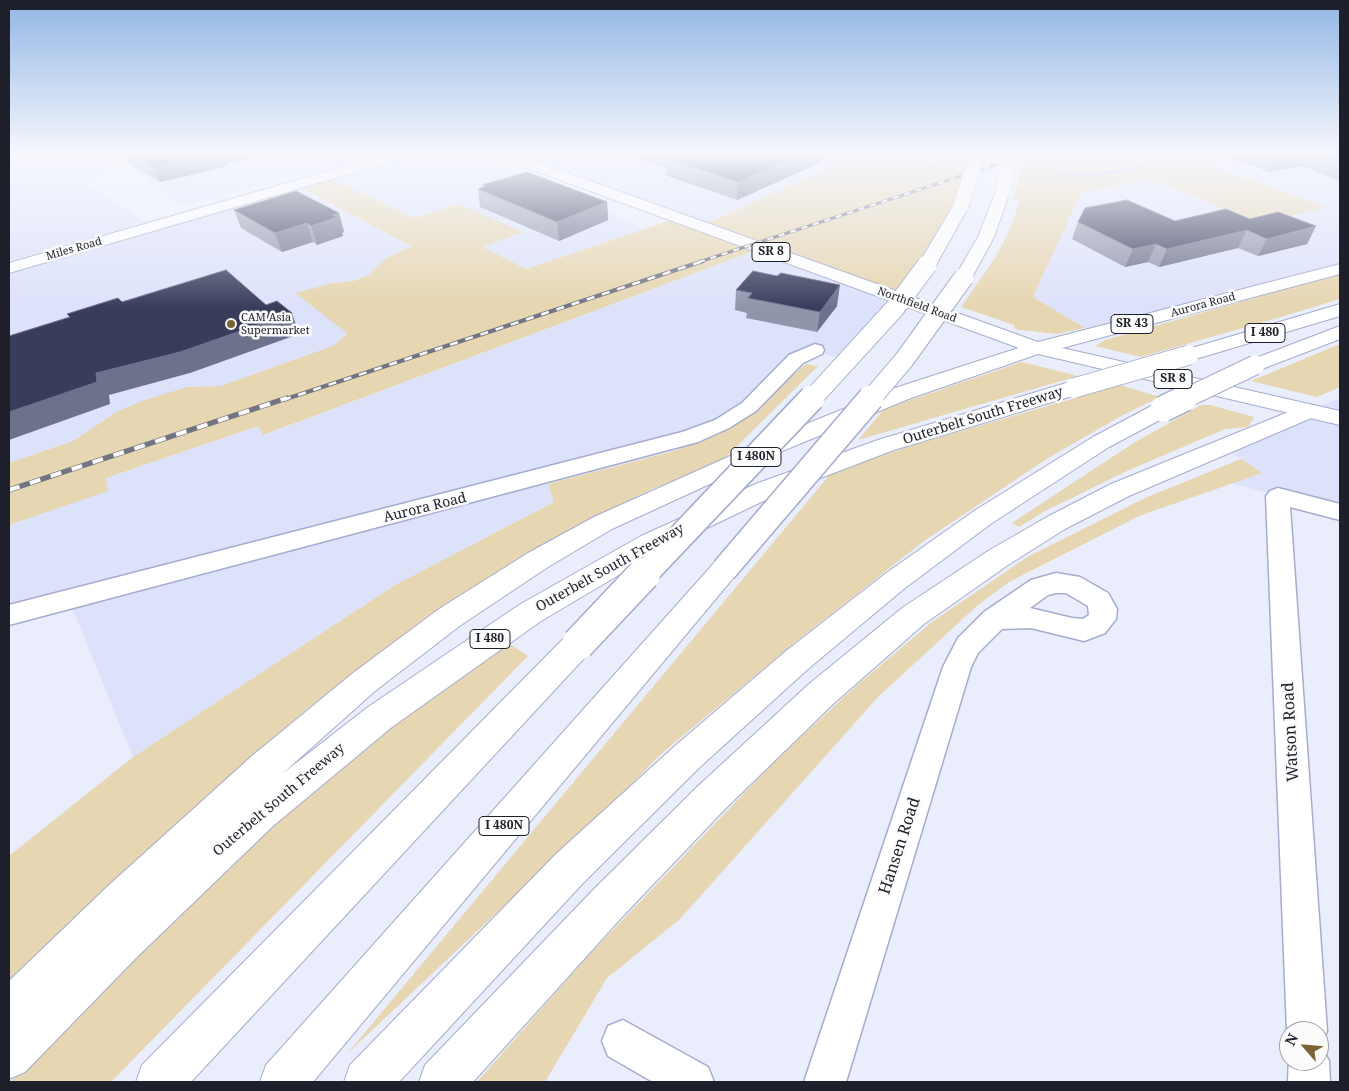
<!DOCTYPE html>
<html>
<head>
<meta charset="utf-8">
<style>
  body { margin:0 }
  #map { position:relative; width:1349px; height:1091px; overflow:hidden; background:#eaedfb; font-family:"Noto Serif",serif }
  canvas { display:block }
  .frame { position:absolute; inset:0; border:10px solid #1d1f2b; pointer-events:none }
  .north { position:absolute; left:1279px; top:1021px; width:50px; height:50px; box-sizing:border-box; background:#fbfbfb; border:1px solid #a2a3a8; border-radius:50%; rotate:297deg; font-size:14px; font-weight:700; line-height:20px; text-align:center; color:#1d1f2b }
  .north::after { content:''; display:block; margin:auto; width:18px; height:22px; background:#7a6434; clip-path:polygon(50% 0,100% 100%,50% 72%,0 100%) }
</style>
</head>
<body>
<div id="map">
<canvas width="1349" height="1091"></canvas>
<div class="frame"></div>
<div class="north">N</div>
</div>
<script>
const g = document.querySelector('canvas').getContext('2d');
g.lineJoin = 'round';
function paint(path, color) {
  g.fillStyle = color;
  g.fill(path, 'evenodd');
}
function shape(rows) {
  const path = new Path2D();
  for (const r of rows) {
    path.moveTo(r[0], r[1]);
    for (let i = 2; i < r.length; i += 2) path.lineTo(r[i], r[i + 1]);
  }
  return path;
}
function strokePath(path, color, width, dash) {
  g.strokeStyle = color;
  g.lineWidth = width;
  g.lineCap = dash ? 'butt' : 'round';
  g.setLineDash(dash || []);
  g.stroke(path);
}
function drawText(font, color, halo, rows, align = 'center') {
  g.font = font + ' "Noto Serif",serif';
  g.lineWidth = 5;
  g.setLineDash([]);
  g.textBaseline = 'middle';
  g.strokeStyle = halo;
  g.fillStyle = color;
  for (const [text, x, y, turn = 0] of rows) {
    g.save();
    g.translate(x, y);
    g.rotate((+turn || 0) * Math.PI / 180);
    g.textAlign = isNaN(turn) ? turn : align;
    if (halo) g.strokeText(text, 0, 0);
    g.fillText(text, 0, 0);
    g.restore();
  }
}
paint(shape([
  [9,155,120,155,121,157,88,185,146,222,9,261],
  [155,155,371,155,197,203,173,202,124,163],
  [399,155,463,155,584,200,642,229,526,269,483,247,522,232,459,204,414,218,326,176],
  [505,155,862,155,830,167,700,226],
  [1181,155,1340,155,1340,269,1094,333,1033,297,1080,193,1149,178,1260,223,1325,207],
  [296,185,411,246,385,259,369,275,352,281,332,283,295,293,347,332,335,345,221,386,187,387,118,411,73,441,9,463,9,268],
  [762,248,906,301,848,361,815,351,722,424,545,477,555,501,395,585,133,757,69,600,9,615,9,525,107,491,106,478,258,426,264,435],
  [1340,398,1340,512,1231,483,1261,473,1223,447]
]), '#dde2fb');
paint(shape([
  [862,155,977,155,971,179,906,301,762,248,263,435,258,426,106,478,108,491,9,525,9,463,73,441,118,411,145,400,187,387,221,386,335,345,347,333,295,293,332,283,353,281,369,275,385,259,411,246,296,185,326,176,414,218,459,204,523,232,483,247,526,269,677,218,701,226,850,158],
  [1026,155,1181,155,1326,207,1260,224,1149,178,1081,193,1033,297,1085,328,1056,334,1021,330,1015,329,1014,325,961,307,995,258,1010,229,1020,200,1013,199],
  [1340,274,1340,299,1281,317,1141,357,1095,346,1105,340],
  [1340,344,1340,387,1317,397,1251,381],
  [1022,362,1078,376,858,440,884,409],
  [806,364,818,366,720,463,652,489,591,520,429,615,307,709,153,845,9,984,9,856,133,757,395,585,554,502,548,484,670,452,701,442,758,406],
  [1120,385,1160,397,1123,415,1048,458,924,541,793,644,661,754,618,798,347,1054,832,472,920,443],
  [1201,405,1210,405,1254,417,1248,427,1225,429,1129,470,1045,511,1019,527,1012,523,1132,444],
  [1241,459,1262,473,1139,516,1009,582,978,605,878,697,680,919,607,978,545,1082,477,1082,588,956,776,760,856,686,932,622,1029,556,1145,498],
  [510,644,528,656,111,1082,10,1082,176,913,319,783,439,687]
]), '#e6d6b1');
strokePath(shape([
  [891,155,935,168],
  [1059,173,1094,174,1124,171,1181,155]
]), '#b2b8df', 3);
const minor = shape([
  [815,344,822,346,824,350,822,354,803,363,756,411,729,428,698,442,9,625,9,605,682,432,715,420,742,403,789,355,815,344],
  [1278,488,1340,504,1340,520,1290,507,1327,1031,1321,1046,1329,1061,1330,1082,1288,1082,1289,1056,1289,1061,1319,1061,1319,1031,1289,1031,1289,1037,1287,1031,1266,496,1270,491,1278,488],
  [1056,573,1080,577,1108,593,1117,609,1116,619,1105,633,1084,641,1031,628,1002,629,978,653,971,667,846,1082,804,1082,943,667,958,638,984,612,1031,580,1056,573],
  [1056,593,1066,593,1088,606,1089,615,1083,619,1072,618,1030,608,1048,595,1056,593],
  [623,1020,708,1067,714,1082,653,1082,608,1056,602,1041,608,1026,623,1020]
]);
const major = shape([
  [384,155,406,155,404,158,9,273,9,263,384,155],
  [498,155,518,155,1038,342,1340,264,1340,274,1062,348,1340,411,1340,425,1030,352,500,158,498,155]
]);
const highway = shape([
  [1003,187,1010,191,994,237,970,281,958,281,955,277,978,237,996,191,1003,187],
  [961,201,969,206,936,265,933,269,921,269,918,265,953,206,961,201],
  [1340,304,1340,316,1189,361,1182,359,1179,355,1182,351,1340,304],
  [1340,326,1340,339,1262,369,1255,371,1248,369,1244,365,1248,361,1340,326],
  [1037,342,1044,344,1047,348,1044,352,911,398,775,454,612,529,548,567,461,625,375,691,282,774,368,707,519,605,641,536,758,483,878,440,1066,383,1074,381,1082,383,1085,388,1082,393,894,450,776,495,661,550,541,621,392,727,273,826,136,958,25,1072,9,1079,9,981,108,886,252,756,353,673,439,609,528,553,594,517,757,444,895,388,1037,342],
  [1163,402,1171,404,1174,409,1171,414,1109,447,992,523,905,588,808,669,700,767,584,882,399,1082,344,1082,350,1065,556,854,676,745,786,651,885,574,974,511,1093,437,1155,404,1163,402],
  [1308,404,1316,406,1319,411,1316,416,1129,496,1065,529,1008,565,924,624,833,704,724,810,622,917,473,1082,419,1082,425,1065,594,889,698,786,809,684,902,608,988,551,1047,517,1111,484,1308,404],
  [724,560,734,563,738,570,734,577,313,1082,260,1082,266,1065,714,563,724,560],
  [578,632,589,635,594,644,589,653,191,1082,136,1082,142,1065,567,635,578,632]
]);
strokePath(minor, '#a6accd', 3);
strokePath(major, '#a6accd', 2);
strokePath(highway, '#a6accd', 2);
paint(minor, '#fff');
paint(major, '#fff');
paint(highway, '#fff');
const railFar2 = shape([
  [699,262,1025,155]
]);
const railFar1 = shape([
  [283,400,703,261]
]);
const rail = shape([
  [9,490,287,398]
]);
strokePath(railFar2, '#727481', 3);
strokePath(railFar1, '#727481', 4);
strokePath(rail, '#727481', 5.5);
strokePath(railFar2, '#fbfbfb', 2, [6]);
strokePath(railFar1, '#fbfbfb', 2.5, [8]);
strokePath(rail, '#fbfbfb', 4, [11]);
const highwayBridgeFar3 = shape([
  [1003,191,1010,155],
  [961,206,977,155]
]);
const highwayBridgeFar2 = shape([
  [1074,388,1189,355],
  [811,400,895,308,927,265],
  [870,400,904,360,964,277],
  [1182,400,1255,365]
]);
const highwayBridgeFar1 = shape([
  [1163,409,1185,398],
  [724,570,871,398],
  [643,576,812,398]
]);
const highwayBridge = shape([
  [578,644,644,574]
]);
strokePath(highwayBridgeFar3, '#a6accd', 16, []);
strokePath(highwayBridgeFar2, '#a6accd', 21, []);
strokePath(highwayBridgeFar1, '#a6accd', 28, []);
strokePath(highwayBridge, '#a6accd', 35, []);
strokePath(highwayBridgeFar3, '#fff', 15);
strokePath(highwayBridgeFar2, '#fff', 19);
strokePath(highwayBridgeFar1, '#fff', 25);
strokePath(highwayBridge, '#fff', 32);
paint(shape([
  [123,155,250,155,250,157,229,163,225,167,160,182,126,162],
  [565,155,588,155,576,159],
  [627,155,822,155,822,162,737,200,667,176,667,169],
  [1221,155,1340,155,1340,181,1302,166,1269,172],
  [482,185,607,202,608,220,559,241,480,207,478,189,483,188],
  [234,210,339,213,344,232,342,233,343,236,317,245,313,242,282,252,241,228],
  [1250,219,1316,226,1307,244,1258,256,1238,248,1159,267,1148,262,1125,267,1072,239,1078,222,1175,221],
  [736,290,837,306,817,332,746,318,747,313,735,310]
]), '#9195ac');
paint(shape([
  [207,155,250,155,250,157,229,163,225,167,160,182,153,167],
  [576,155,588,155,576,159],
  [801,155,822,155,822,162,737,200,738,182],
  [1281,155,1308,155,1302,166,1269,172,1277,156],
  [607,202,608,220,559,241,557,222],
  [339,213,344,232,342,233,343,236,317,245,311,226,333,215],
  [307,223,313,242,282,252,275,233],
  [1316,226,1307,244,1258,256,1267,239],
  [1247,230,1238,248,1159,267,1167,249],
  [1156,244,1148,262,1125,267,1133,249],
  [840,285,837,306,817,332,820,312],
  [292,313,299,334,190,373,109,395,110,404,9,440,9,412,96,373]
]), '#6d728c');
const building = shape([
  [132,155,207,155,153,167,132,155],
  [676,155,801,155,738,182,667,159,677,155,676,155],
  [1325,155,1340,155,1340,160,1325,155],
  [527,172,607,202,557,222,478,189,486,186,482,185,527,172],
  [296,191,339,213,333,215,337,217,311,226,307,223,275,233,234,210,296,191],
  [1127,200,1175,221,1226,209,1250,219,1278,212,1316,226,1267,239,1247,230,1167,249,1156,244,1133,249,1078,222,1085,208,1127,200],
  [226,270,266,305,277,301,292,313,180,352,96,373,97,382,9,412,9,336,70,317,67,314,118,298,122,302,226,270],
  [753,271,777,276,781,273,840,285,820,312,748,298,752,293,736,290,753,271]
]);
paint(building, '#383d5c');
strokePath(building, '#6d728c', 1);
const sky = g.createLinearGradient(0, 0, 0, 308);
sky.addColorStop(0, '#92b6e4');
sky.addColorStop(0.5, '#f6f7fd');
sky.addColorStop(1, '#f6f7fd00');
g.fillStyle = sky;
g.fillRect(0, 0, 1349, 308);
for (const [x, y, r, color] of [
  [231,324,5,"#7a6434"]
]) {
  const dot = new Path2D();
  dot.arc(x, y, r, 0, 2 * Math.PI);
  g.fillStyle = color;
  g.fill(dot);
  strokePath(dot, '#fbfbfb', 2);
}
drawText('11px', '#1d1f2b', '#fbfbfb', [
  ["Miles Road",74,249,-16],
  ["Northfield Road",917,305,20],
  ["Aurora Road",1203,305,-15]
]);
drawText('11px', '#1d1f2b', '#fbfbfb', [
  ["CAM Asia",241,318],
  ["Supermarket",241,331]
], 'left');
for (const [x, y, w] of [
  [771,252,38],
  [1132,324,42],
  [1265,333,40],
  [1173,379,38],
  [756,457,50],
  [490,639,40],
  [504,826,50]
]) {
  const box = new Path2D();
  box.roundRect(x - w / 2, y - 9.5, w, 19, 4);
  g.fillStyle = '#fbfbfb';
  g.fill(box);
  strokePath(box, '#1d1f2b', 1);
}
drawText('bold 12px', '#1d1f2b', null, [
  ["SR 8",771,252],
  ["SR 43",1132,324],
  ["I 480",1265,333],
  ["SR 8",1173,379],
  ["I 480N",756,457],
  ["I 480",490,639],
  ["I 480N",504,826]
]);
drawText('14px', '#1d1f2b', '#fbfbfb', [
  ["Outerbelt South Freeway",983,416,-17],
  ["Aurora Road",425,508,-14],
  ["Outerbelt South Freeway",610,568,-29],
  ["Outerbelt South Freeway",279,800,-40]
]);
drawText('16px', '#1d1f2b', '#fbfbfb', [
  ["Watson Road",1291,732,-93],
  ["Hansen Road",900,846,-72]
]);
</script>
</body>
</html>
